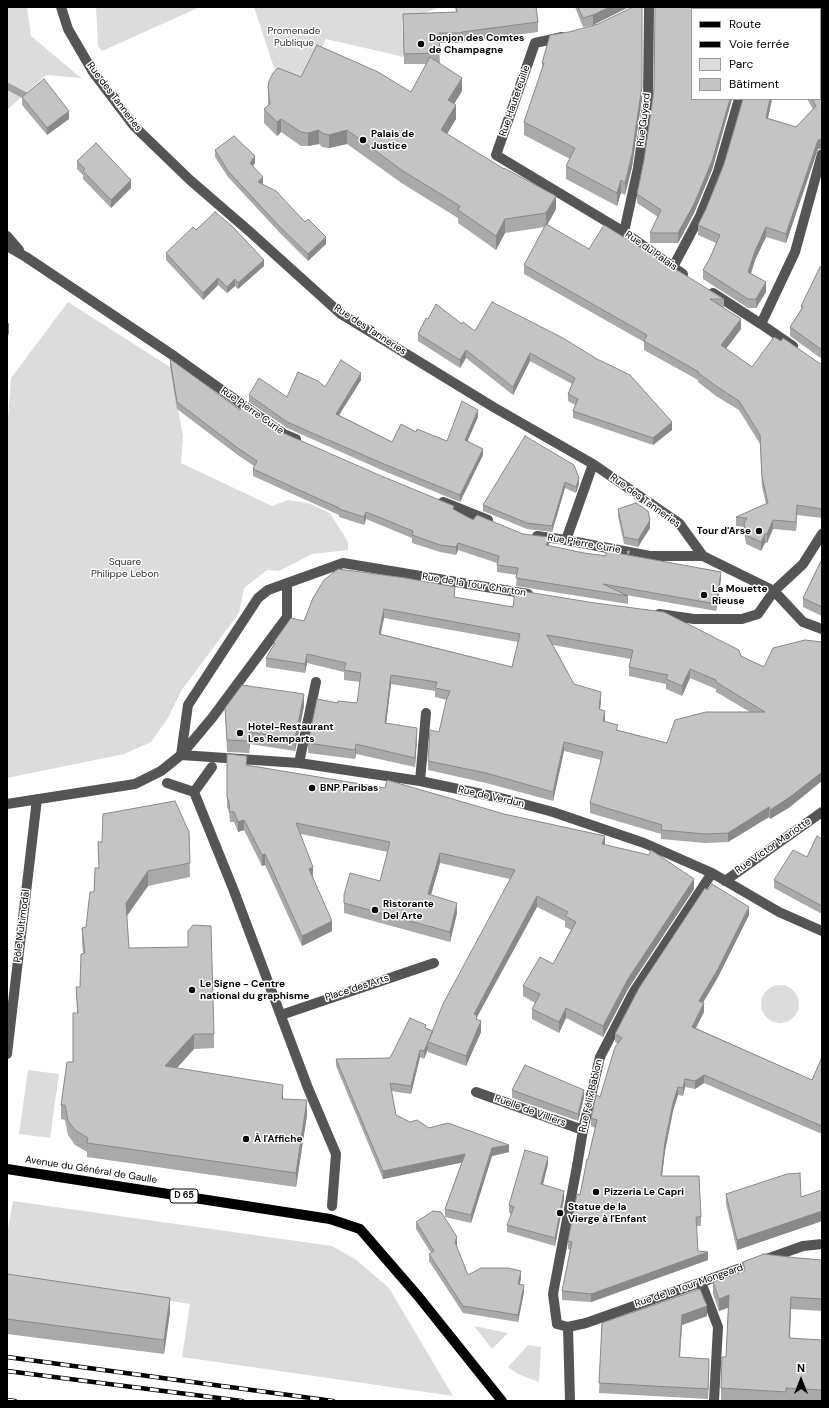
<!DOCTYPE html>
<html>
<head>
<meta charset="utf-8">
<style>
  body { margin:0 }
  #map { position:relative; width:829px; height:1408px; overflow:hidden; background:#fff; font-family:"DM Sans",sans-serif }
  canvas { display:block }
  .frame { position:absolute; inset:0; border:8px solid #000; pointer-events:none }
  .legend { position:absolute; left:691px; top:8px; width:130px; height:92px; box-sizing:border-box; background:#fff; border:1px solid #999; margin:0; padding:5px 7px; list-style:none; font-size:12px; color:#000 }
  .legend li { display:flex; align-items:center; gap:8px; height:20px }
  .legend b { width:20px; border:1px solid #999 }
  .north { position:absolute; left:781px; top:1360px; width:40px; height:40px; -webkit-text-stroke:3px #fff; paint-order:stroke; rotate:0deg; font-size:11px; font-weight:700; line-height:16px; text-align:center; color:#000 }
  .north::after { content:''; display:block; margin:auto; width:14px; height:18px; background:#000; clip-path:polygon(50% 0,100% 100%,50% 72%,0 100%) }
</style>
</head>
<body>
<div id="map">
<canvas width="829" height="1408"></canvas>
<div class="frame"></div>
<ul class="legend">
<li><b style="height:5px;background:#000"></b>Route</li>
<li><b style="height:5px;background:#000"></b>Voie ferrée</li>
<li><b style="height:11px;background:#dcdcdc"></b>Parc</li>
<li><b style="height:11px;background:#c4c4c4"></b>Bâtiment</li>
</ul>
<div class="north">N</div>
</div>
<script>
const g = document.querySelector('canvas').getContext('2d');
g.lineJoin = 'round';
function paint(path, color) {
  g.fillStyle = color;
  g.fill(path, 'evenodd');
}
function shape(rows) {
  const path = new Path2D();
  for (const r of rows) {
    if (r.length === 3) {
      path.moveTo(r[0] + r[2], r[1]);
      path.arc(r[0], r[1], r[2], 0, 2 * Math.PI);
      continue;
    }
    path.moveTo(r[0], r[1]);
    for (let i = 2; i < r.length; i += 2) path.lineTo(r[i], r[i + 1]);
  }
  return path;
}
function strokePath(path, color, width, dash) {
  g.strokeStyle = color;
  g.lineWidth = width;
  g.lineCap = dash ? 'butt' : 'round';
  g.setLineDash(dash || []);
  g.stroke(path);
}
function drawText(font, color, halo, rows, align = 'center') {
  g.font = font + ' "DM Sans",sans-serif';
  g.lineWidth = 3;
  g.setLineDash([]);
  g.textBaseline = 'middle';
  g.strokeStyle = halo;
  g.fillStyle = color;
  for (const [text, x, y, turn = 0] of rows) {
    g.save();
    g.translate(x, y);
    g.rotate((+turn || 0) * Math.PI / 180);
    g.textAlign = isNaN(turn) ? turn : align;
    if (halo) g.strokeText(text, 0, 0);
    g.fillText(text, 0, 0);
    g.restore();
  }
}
paint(shape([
  [7,7,27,7,31,36,81,78,46,75,7,110],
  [96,7,200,7,102,51,98,46],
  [254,7,441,7,402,21,404,57,326,39,301,90,278,80],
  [68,302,170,367,183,436,181,463,272,506,288,500,308,503,330,513,348,542,348,550,312,554,279,571,267,570,244,588,239,613,181,691,168,718,151,742,124,754,7,778,7,433,11,378],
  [780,1004,19],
  [28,1070,59,1074,50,1138,19,1134],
  [13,1201,332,1246,355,1259,389,1288,453,1396,182,1357,190,1304,7,1275,7,1234],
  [474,1326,508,1333,492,1349],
  [528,1345,541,1347,539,1382,518,1374,508,1367]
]), '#dcdcdc');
strokePath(shape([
  [7,86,26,96]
]), '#a3a3a3', 7);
strokePath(shape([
  [61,7,68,29,93,72,134,126,190,180,249,231,341,314,495,408,593,464,679,523,703,556],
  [739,7,739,9],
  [562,37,535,43,496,155,624,232,683,274],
  [624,232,638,168,648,99,649,7],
  [7,236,19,250],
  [7,246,26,257,174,356,284,434,296,439],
  [673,267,700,216,718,172,739,99],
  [713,293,761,324,793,346],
  [761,324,795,252,822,154],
  [443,502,488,520],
  [537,536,566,540,650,556,703,556,774,591,803,622,822,629],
  [566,540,593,464],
  [659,614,694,619,742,619,758,614,774,591,803,564,822,534],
  [181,755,188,705,258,598,268,590,343,563,528,594],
  [181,755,299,763,420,781,501,798,553,812,644,843,712,873,779,912,822,931],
  [299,763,316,682],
  [420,781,426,713],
  [167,783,194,792,234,891,308,1088,336,1154,332,1206],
  [194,792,212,767],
  [7,804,135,784,161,771,181,755,212,718,287,617,287,583],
  [712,873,633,993,600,1057,583,1130,577,1166,553,1294,557,1324,568,1327,586,1323,803,1246,822,1244],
  [725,881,822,812],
  [281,1015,434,963],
  [7,1054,37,799],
  [476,1092,583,1130],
  [701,1282,718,1327,714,1401],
  [568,1327,570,1401]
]), '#555', 10);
strokePath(shape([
  [7,1169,330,1219,360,1229,418,1296,502,1401]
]), '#000', 10);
const rail = shape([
  [7,1357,333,1401],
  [7,1371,242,1401],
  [7,1400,15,1401]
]);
strokePath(rail, '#000', 4.5);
strokePath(rail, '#fff', 3, [9]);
paint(shape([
  [455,7,536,7,538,22,538,32,462,42,462,43,439,43,440,63,439,63,462,91,454,104,456,119,447,134,556,209,547,225,589,249,724,299,724,308,741,329,726,349,752,367,781,341,819,363,822,364,822,518,797,515,796,531,773,529,767,543,765,543,761,551,746,544,744,532,744,527,736,526,736,517,766,504,762,487,760,444,739,410,716,396,698,382,698,380,644,350,644,342,524,274,524,265,545,227,505,233,496,250,458,223,458,218,403,184,347,144,329,148,322,147,319,144,308,146,301,146,281,132,277,136,264,123,264,109,268,105,268,87,301,77,411,92,426,64,404,64,403,14,456,12],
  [575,7,629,7,593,25,583,27],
  [749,7,822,7,822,148,818,149,786,243,766,237,755,260,751,274,766,292,756,308,748,308,703,279,703,270,709,260,716,243,698,235,698,225,706,209,724,164,743,99,772,99,768,118,796,127,813,109,807,99,820,99,820,9,750,9],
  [550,35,642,98,632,167,625,195,621,193,617,206,566,179,566,166,570,159,524,135,524,122,542,69,542,63],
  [654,90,692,99,732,99,712,170,694,213,678,243,650,243,650,233,658,217,637,203,637,194,644,160],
  [22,97,69,119,47,135,22,105],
  [215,150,255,163,253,166,263,183,262,184,305,222,326,244,308,261,280,233,228,177,215,157],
  [77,161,131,188,111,208,83,179,83,175,77,169],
  [196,230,264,266,238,289,235,286,227,293,218,285,203,300,166,260,166,253],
  [822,268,822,359,790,336,790,327,801,309,801,306],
  [492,302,672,430,653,445,573,418,573,411,575,405,568,401,568,394,572,384,530,361,513,395,466,358,460,368,418,341,418,334,428,319,462,324,475,331],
  [170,359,240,410,281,432,454,510,473,520,549,544,548,546,584,553,606,556,627,555,627,551,630,556,721,579,716,611,626,595,628,596,628,604,516,586,517,575,497,572,497,563,458,550,456,555,440,552,412,543,412,538,366,519,364,525,339,517,339,515,253,476,253,469,254,466,239,456,177,409,170,367],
  [361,380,339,415,392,442,416,432,447,441,478,417,467,441,483,455,460,502,384,471,287,428,249,402,249,395,287,397,325,387],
  [525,436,579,484,576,493,565,488,552,532,527,529,483,511,483,505],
  [618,509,650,528,638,547,624,544,618,516],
  [822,559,822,616,803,607,803,598],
  [455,597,741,656,764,667,790,807,770,819,769,817,728,842,705,843,661,839,661,834,590,813,590,803,601,760,564,751,553,801,486,783,428,770,428,761,439,732,447,700,435,697,435,691,391,684,386,724,417,738,415,767,356,754,355,759,308,753,308,743,338,703,357,703,360,682,344,680,344,672,307,663,305,673,266,667,266,658,274,645,274,642,304,621],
  [384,618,518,642,512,667,380,634],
  [553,645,631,659,629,667,629,676,666,684,666,689,682,696,690,678,716,689,716,692,750,712,667,743,618,730,605,721,600,709,601,701,574,684],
  [304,706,295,751,250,744,249,753,227,752,225,708],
  [227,754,247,765,605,845,694,889,628,989,603,1037,566,1018,559,1033,532,1019,532,1009,535,1003,523,996,523,986,553,964,571,930,565,927,565,921,537,907,477,1017,477,1020,481,1032,466,1066,428,1052,428,1049,424,1059,420,1057,411,1094,391,1091,396,1115,410,1122,509,1152,492,1156,471,1223,445,1217,445,1209,462,1162,383,1179,336,1066,336,1059,390,1058,426,1028,433,1031,510,879,440,863,431,895,457,913,450,942,344,913,344,895,380,881,388,852,301,834,313,877,332,931,302,946,265,865,262,866,244,830,238,832,234,822,230,822,229,812,227,807],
  [189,832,190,877,148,886,127,916,129,948,214,1034,214,1048,194,1049,177,1068,283,1099,307,1115,296,1187,87,1157,87,1152,75,1145,68,1135,65,1120,61,1119,61,1105,73,1062,77,1013,76,987,80,987,83,953,82,942,82,928,86,927,99,868,98,842],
  [822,839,822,914,774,888,774,880,807,857],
  [749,915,718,977,703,1003,704,1012,696,1028,812,1080,822,1057,822,1134,704,1083,695,1089,685,1087,683,1096,678,1095,673,1111,665,1151,662,1176,701,1217,701,1226,696,1226,698,1251,708,1260,591,1302,562,1300,562,1291,570,1250,568,1249,568,1241,580,1195,595,1128,591,1126,591,1118,600,1097,618,1044,615,1042,615,1034],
  [512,1090,584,1098,578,1121,512,1098],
  [548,1164,543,1184,564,1199,555,1246,507,1232,507,1225,511,1214,509,1213,509,1205],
  [822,1190,822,1221,737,1250,726,1204,726,1194,801,1197],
  [416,1222,457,1244,456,1246,468,1275,521,1278,520,1284,524,1292,518,1322,463,1313,429,1261,429,1254,431,1253,416,1229],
  [798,1258,822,1260,822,1311,791,1309,790,1338,822,1340,822,1401,786,1400,786,1401,740,1401,721,1400,721,1388,726,1357,728,1308,719,1311,713,1294,713,1282,743,1271,743,1262],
  [7,1274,170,1312,164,1354,7,1334],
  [707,1316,682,1325,680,1357,709,1369,708,1399,599,1393,602,1323]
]), '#a9a9a9');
paint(shape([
  [610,7,629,7,593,25,593,15],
  [642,7,642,98,632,167,625,195,625,183],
  [462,78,462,91,448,114,448,100],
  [730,99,732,99,712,170,694,213,678,243,678,233],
  [770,99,772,99,766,127,766,118],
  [456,105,456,119,441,144,441,130],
  [69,111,69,119,47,135,47,128],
  [281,119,281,132,277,136,277,122],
  [319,130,319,144,308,146,308,133],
  [347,130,347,144,329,148,329,135],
  [822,139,822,148,818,149,786,243,786,234,818,140],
  [255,156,255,163,250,170,250,163],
  [263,177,263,183,258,188,258,182],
  [131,180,131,188,111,208,111,200],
  [621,180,621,193,617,206,617,193],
  [556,196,556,209,546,227,546,213],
  [505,219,505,233,496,250,496,236],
  [766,227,766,237,755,260,748,282,748,272,755,251],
  [326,237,326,244,308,261,308,254],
  [264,260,264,266,238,289,238,283],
  [218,278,218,285,203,300,203,293],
  [235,279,235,286,227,293,227,287],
  [766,282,766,292,756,308,756,299],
  [741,319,741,329,721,355,721,345],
  [9,324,9,333,7,338,7,329],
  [466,350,466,358,460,368,460,360],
  [530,353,530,361,513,395,513,387],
  [361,373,361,380,336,420,336,414],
  [478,410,478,417,465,447,465,440],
  [672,422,672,430,653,445,653,438],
  [483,449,483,455,460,502,460,495],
  [579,478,579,484,576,493,576,487],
  [565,482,565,488,552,532,552,526],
  [797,505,797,515,796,531,796,522],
  [366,512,366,519,364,525,364,517],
  [650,520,650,528,638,547,638,540],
  [773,520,773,529,767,543,767,534],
  [765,534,765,543,761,551,761,542],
  [549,537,549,544,546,553,546,545],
  [458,543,458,550,456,555,456,547],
  [721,572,721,579,716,611,716,604],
  [384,609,384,618,379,643,379,634],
  [307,654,307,663,305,673,305,664],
  [690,669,690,678,682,696,682,686],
  [391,675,391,684,385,733,385,723],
  [601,692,601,701,599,718,599,709],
  [304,694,304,706,295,751,295,739],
  [605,711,605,720,603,730,603,721],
  [417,728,417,738,415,767,415,758],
  [250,732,250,744,249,753,249,741],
  [564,742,564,751,553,801,553,792],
  [356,744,356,754,355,759,355,750],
  [822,772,822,781,790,807,770,819,770,810],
  [769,807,769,817,728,842,728,833],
  [244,820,244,830,238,832,238,822],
  [605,836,605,847,602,844],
  [440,853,440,863,428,905,428,894],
  [265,854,265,865,262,866,262,855],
  [313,867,313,877,309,869],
  [148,871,148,886,126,917,126,903],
  [694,879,694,889,628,989,603,1037,603,1026,628,979],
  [537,896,537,907,477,1017,477,1026,474,1014],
  [457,903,457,913,450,942,450,932],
  [749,907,749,915,718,977,699,1009,699,1001],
  [332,921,332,931,302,946,302,936],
  [704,1003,704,1012,692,1035,692,1027],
  [566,1008,566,1018,559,1033,559,1022],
  [481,1021,481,1032,466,1066,466,1056],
  [194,1034,194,1049,165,1081,165,1066],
  [428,1042,428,1049,424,1059,424,1051],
  [420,1050,420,1057,411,1094,411,1086],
  [704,1075,704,1083,695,1089,695,1081],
  [685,1079,685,1087,683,1096,683,1088],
  [283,1085,283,1100,282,1099],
  [678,1087,678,1095,673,1111,665,1151,661,1184,661,1176,665,1142,673,1103],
  [584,1090,584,1098,578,1121,578,1114],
  [307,1100,307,1115,296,1187,296,1173],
  [509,1145,509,1152,492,1156,471,1223,471,1215,492,1148],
  [465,1154,465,1162,383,1179,383,1171],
  [548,1157,548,1164,541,1192,541,1184],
  [564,1191,564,1199,555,1246,555,1238],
  [822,1211,822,1221,737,1250,737,1240],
  [457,1237,457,1244,455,1249,455,1242],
  [708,1252,708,1260,591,1302,591,1294],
  [521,1271,521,1278,518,1291,518,1284],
  [524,1285,524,1292,518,1322,518,1315],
  [729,1295,729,1307,719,1311,719,1299],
  [791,1297,791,1309,789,1351,789,1338],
  [170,1298,170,1312,164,1354,164,1340],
  [707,1306,707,1316,682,1325,679,1367,682,1315],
  [709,1359,709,1369,708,1399,708,1389]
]), '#898989');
const building = shape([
  [456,7,536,7,538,22,462,32,462,33,439,33,440,53,404,54,403,14,457,12,456,7],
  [578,7,610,7,593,15,583,18,578,7],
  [633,7,642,7,642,86,632,154,625,183,621,180,617,193,566,166,575,148,524,122,544,63,542,63,550,35,569,32,598,24,633,7],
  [655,7,708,7,708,9,715,9,692,9,692,99,730,99,712,161,694,204,678,233,650,233,661,210,637,194,644,160,654,90,655,7],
  [751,7,822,7,822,139,818,140,786,234,766,227,755,251,748,272,766,282,756,299,748,299,703,270,709,260,720,235,698,225,706,209,724,164,743,99,770,99,766,118,796,127,816,106,812,99,820,99,820,9,752,9,751,7],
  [317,45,378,72,411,92,430,57,462,78,448,100,456,105,441,130,504,169,504,168,556,196,546,213,505,219,496,236,458,210,460,206,403,171,347,130,329,135,322,133,319,130,308,133,301,132,281,119,277,122,264,109,270,104,268,87,269,81,273,73,278,68,301,77,317,45],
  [44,79,69,111,47,128,22,97,44,79],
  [234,136,255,156,250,163,263,177,258,182,276,191,305,222,308,219,326,237,308,254,280,227,228,171,215,150,234,136],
  [96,143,131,180,111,200,83,171,85,169,77,161,96,143],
  [215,212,232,226,264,260,238,283,235,279,227,287,218,278,203,293,166,253,193,227,196,230,215,212],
  [546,224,589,249,604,225,724,299,710,299,741,319,721,345,752,367,774,337,781,341,783,338,819,363,822,364,822,509,797,505,796,522,773,520,767,534,765,534,761,542,746,535,744,523,747,518,736,517,768,503,762,477,760,435,739,401,716,386,698,373,699,372,644,341,647,335,524,265,546,224],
  [820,267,822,268,822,350,790,327,803,307,801,306,820,267],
  [492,302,563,338,597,359,630,375,672,422,653,438,573,411,578,399,568,394,575,378,530,353,513,387,466,350,460,360,418,334,426,318,428,319,436,304,462,324,463,322,475,331,492,302],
  [7,323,9,324,7,329,7,323],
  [170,359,240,410,243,405,281,432,379,475,454,506,453,509,473,520,477,515,523,534,549,537,546,545,584,553,606,556,606,551,628,555,627,551,630,551,628,555,721,572,716,604,603,584,628,596,516,578,518,568,497,565,499,556,458,543,456,547,440,545,412,535,413,531,366,512,364,517,339,509,339,508,253,469,257,461,239,449,177,402,170,359],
  [341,360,361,373,336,414,392,442,401,424,416,432,417,429,447,441,462,401,478,410,465,440,483,449,460,495,384,464,287,422,249,395,259,378,287,397,298,372,318,381,325,387,341,360],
  [525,436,574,465,579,478,576,487,565,482,552,526,527,523,483,505,525,436],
  [636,503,648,511,650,520,638,540,624,537,618,509,636,503],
  [822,559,822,607,803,598,822,559],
  [338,569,406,578,455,587,454,597,513,607,515,590,595,603,664,612,739,650,741,656,764,667,773,648,805,640,822,642,822,772,790,797,770,810,769,807,728,833,705,834,661,830,662,825,590,803,603,752,564,742,553,792,486,773,428,761,430,730,439,732,446,701,450,691,435,688,437,682,391,675,385,723,417,728,415,758,356,744,355,750,308,743,317,699,338,703,338,701,357,703,361,673,344,670,346,663,307,654,305,664,266,658,275,643,274,642,291,618,304,621,313,598,324,580,338,569],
  [384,609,520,634,512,667,379,634,384,609],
  [547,635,633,650,629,667,668,675,666,679,682,686,690,669,716,680,716,682,765,712,706,712,675,720,667,743,616,730,618,725,603,721,605,711,599,709,601,692,574,684,547,635],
  [242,685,304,694,295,739,250,732,249,741,227,740,225,708,242,685],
  [227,754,247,756,246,765,385,788,387,780,504,814,605,836,602,844,649,855,651,850,694,879,628,979,603,1026,566,1008,559,1022,532,1009,540,994,523,986,540,957,553,964,576,922,565,916,568,912,537,896,474,1014,477,1016,476,1019,481,1021,466,1056,428,1042,443,1004,515,870,440,853,428,894,457,903,450,932,344,903,344,895,350,873,380,881,390,842,296,823,313,867,309,869,332,921,302,936,265,854,262,855,244,820,238,822,234,812,230,812,229,802,227,797,227,754],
  [175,801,189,832,190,863,148,871,126,903,129,948,188,947,188,931,193,925,211,926,214,1034,194,1034,165,1066,283,1085,282,1099,307,1100,296,1173,87,1143,88,1138,75,1130,68,1121,65,1105,61,1105,67,1062,73,1062,73,1013,78,1013,76,987,80,987,81,954,85,953,82,928,86,927,90,892,94,892,95,868,99,868,98,842,102,842,103,814,175,801],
  [817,836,822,839,822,906,774,880,793,850,807,857,817,836],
  [712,884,749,907,718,969,699,1001,704,1003,692,1027,812,1080,822,1057,822,1126,704,1075,695,1081,685,1079,683,1088,678,1087,673,1103,665,1142,661,1176,699,1176,701,1217,696,1217,698,1251,708,1252,591,1294,562,1291,572,1242,568,1241,577,1194,580,1195,587,1159,588,1159,597,1120,591,1118,596,1095,600,1097,615,1047,622,1038,615,1034,639,988,705,888,708,890,712,884],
  [410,1018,426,1025,425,1028,433,1031,424,1051,420,1050,411,1086,390,1083,396,1115,410,1122,417,1120,429,1128,448,1123,509,1145,492,1148,471,1215,445,1209,465,1154,383,1171,336,1059,390,1058,410,1018],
  [525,1065,584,1090,578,1114,512,1090,525,1065],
  [525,1150,548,1157,541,1184,564,1191,555,1238,507,1225,514,1207,509,1205,525,1150],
  [800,1173,801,1197,822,1190,822,1211,737,1240,726,1194,787,1174,800,1173],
  [433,1211,441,1212,457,1237,455,1242,468,1275,481,1268,508,1268,521,1271,518,1284,524,1285,518,1315,463,1306,429,1254,434,1251,416,1222,433,1211],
  [764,1254,798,1258,822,1260,822,1299,791,1297,789,1338,822,1340,822,1390,786,1388,786,1392,721,1388,722,1357,726,1357,729,1295,719,1299,713,1282,745,1271,743,1262,764,1254],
  [7,1274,170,1298,164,1340,7,1319,7,1274],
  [700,1289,707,1306,682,1315,679,1357,709,1359,708,1389,599,1383,602,1323,700,1289]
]);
paint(building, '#c4c4c4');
strokePath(building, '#898989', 1);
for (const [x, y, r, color] of [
  [421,44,4,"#000"],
  [363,140,4,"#000"],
  [759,531,4,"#000"],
  [704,595,4,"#000"],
  [240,733,4,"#000"],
  [312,788,4,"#000"],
  [375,910,4,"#000"],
  [192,990,4,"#000"],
  [246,1139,4,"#000"],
  [596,1192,4,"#000"],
  [560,1213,4,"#000"]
]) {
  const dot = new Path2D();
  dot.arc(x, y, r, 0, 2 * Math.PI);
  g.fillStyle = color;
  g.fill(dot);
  strokePath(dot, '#fff', 1.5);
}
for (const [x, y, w] of [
  [184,1196,28]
]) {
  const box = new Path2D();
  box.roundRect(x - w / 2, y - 7, w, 14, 3);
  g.fillStyle = '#fff';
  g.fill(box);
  strokePath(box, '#000', 1);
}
drawText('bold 9px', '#000', null, [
  ["D 65",184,1196]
]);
drawText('10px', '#333', '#fff', [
  ["Promenade",294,31],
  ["Publique",294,43],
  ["Square",125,562],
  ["Philippe Lebon",125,574]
]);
drawText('bold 10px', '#000', '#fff', [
  ["Donjon des Comtes",429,38],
  ["de Champagne",429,50],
  ["Palais de",371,134],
  ["Justice",371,146],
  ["Tour d'Arse",751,531,"right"],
  ["La Mouette",712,589],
  ["Rieuse",712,601],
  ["Hotel-Restaurant",248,727],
  ["Les Remparts",248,739],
  ["BNP Paribas",320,788],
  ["Ristorante",383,904],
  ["Del Arte",383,916],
  ["Le Signe - Centre",200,984],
  ["national du graphisme",200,996],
  ["À l'Affiche",254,1139],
  ["Pizzeria Le Capri",604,1192],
  ["Statue de la",568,1207],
  ["Vierge à l'Enfant",568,1219]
], 'left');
drawText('10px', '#000', '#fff', [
  ["Rue des Tanneries",114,97,53],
  ["Rue Hautefeuille",515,101,-71],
  ["Rue Guyard",644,120,-83],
  ["Rue du Palais",651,251,35],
  ["Rue des Tanneries",370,330,33],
  ["Rue Pierre Curie",252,411,35],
  ["Rue des Tanneries",645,501,36],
  ["Rue Pierre Curie",584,544,10],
  ["Rue de la Tour Charton",474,585,9],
  ["Rue de Verdun",491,797,13],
  ["Rue Victor Mariotte",773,846,-35],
  ["Pôle Multimodal",22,926,-83],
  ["Place des Arts",357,988,-18],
  ["Rue Félix Bablon",591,1096,-77],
  ["Ruelle de Villiers",530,1111,20],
  ["Avenue du Général de Gaulle",91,1170,9],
  ["Rue de la Tour Mongeard",689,1286,-19]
]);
</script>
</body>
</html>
